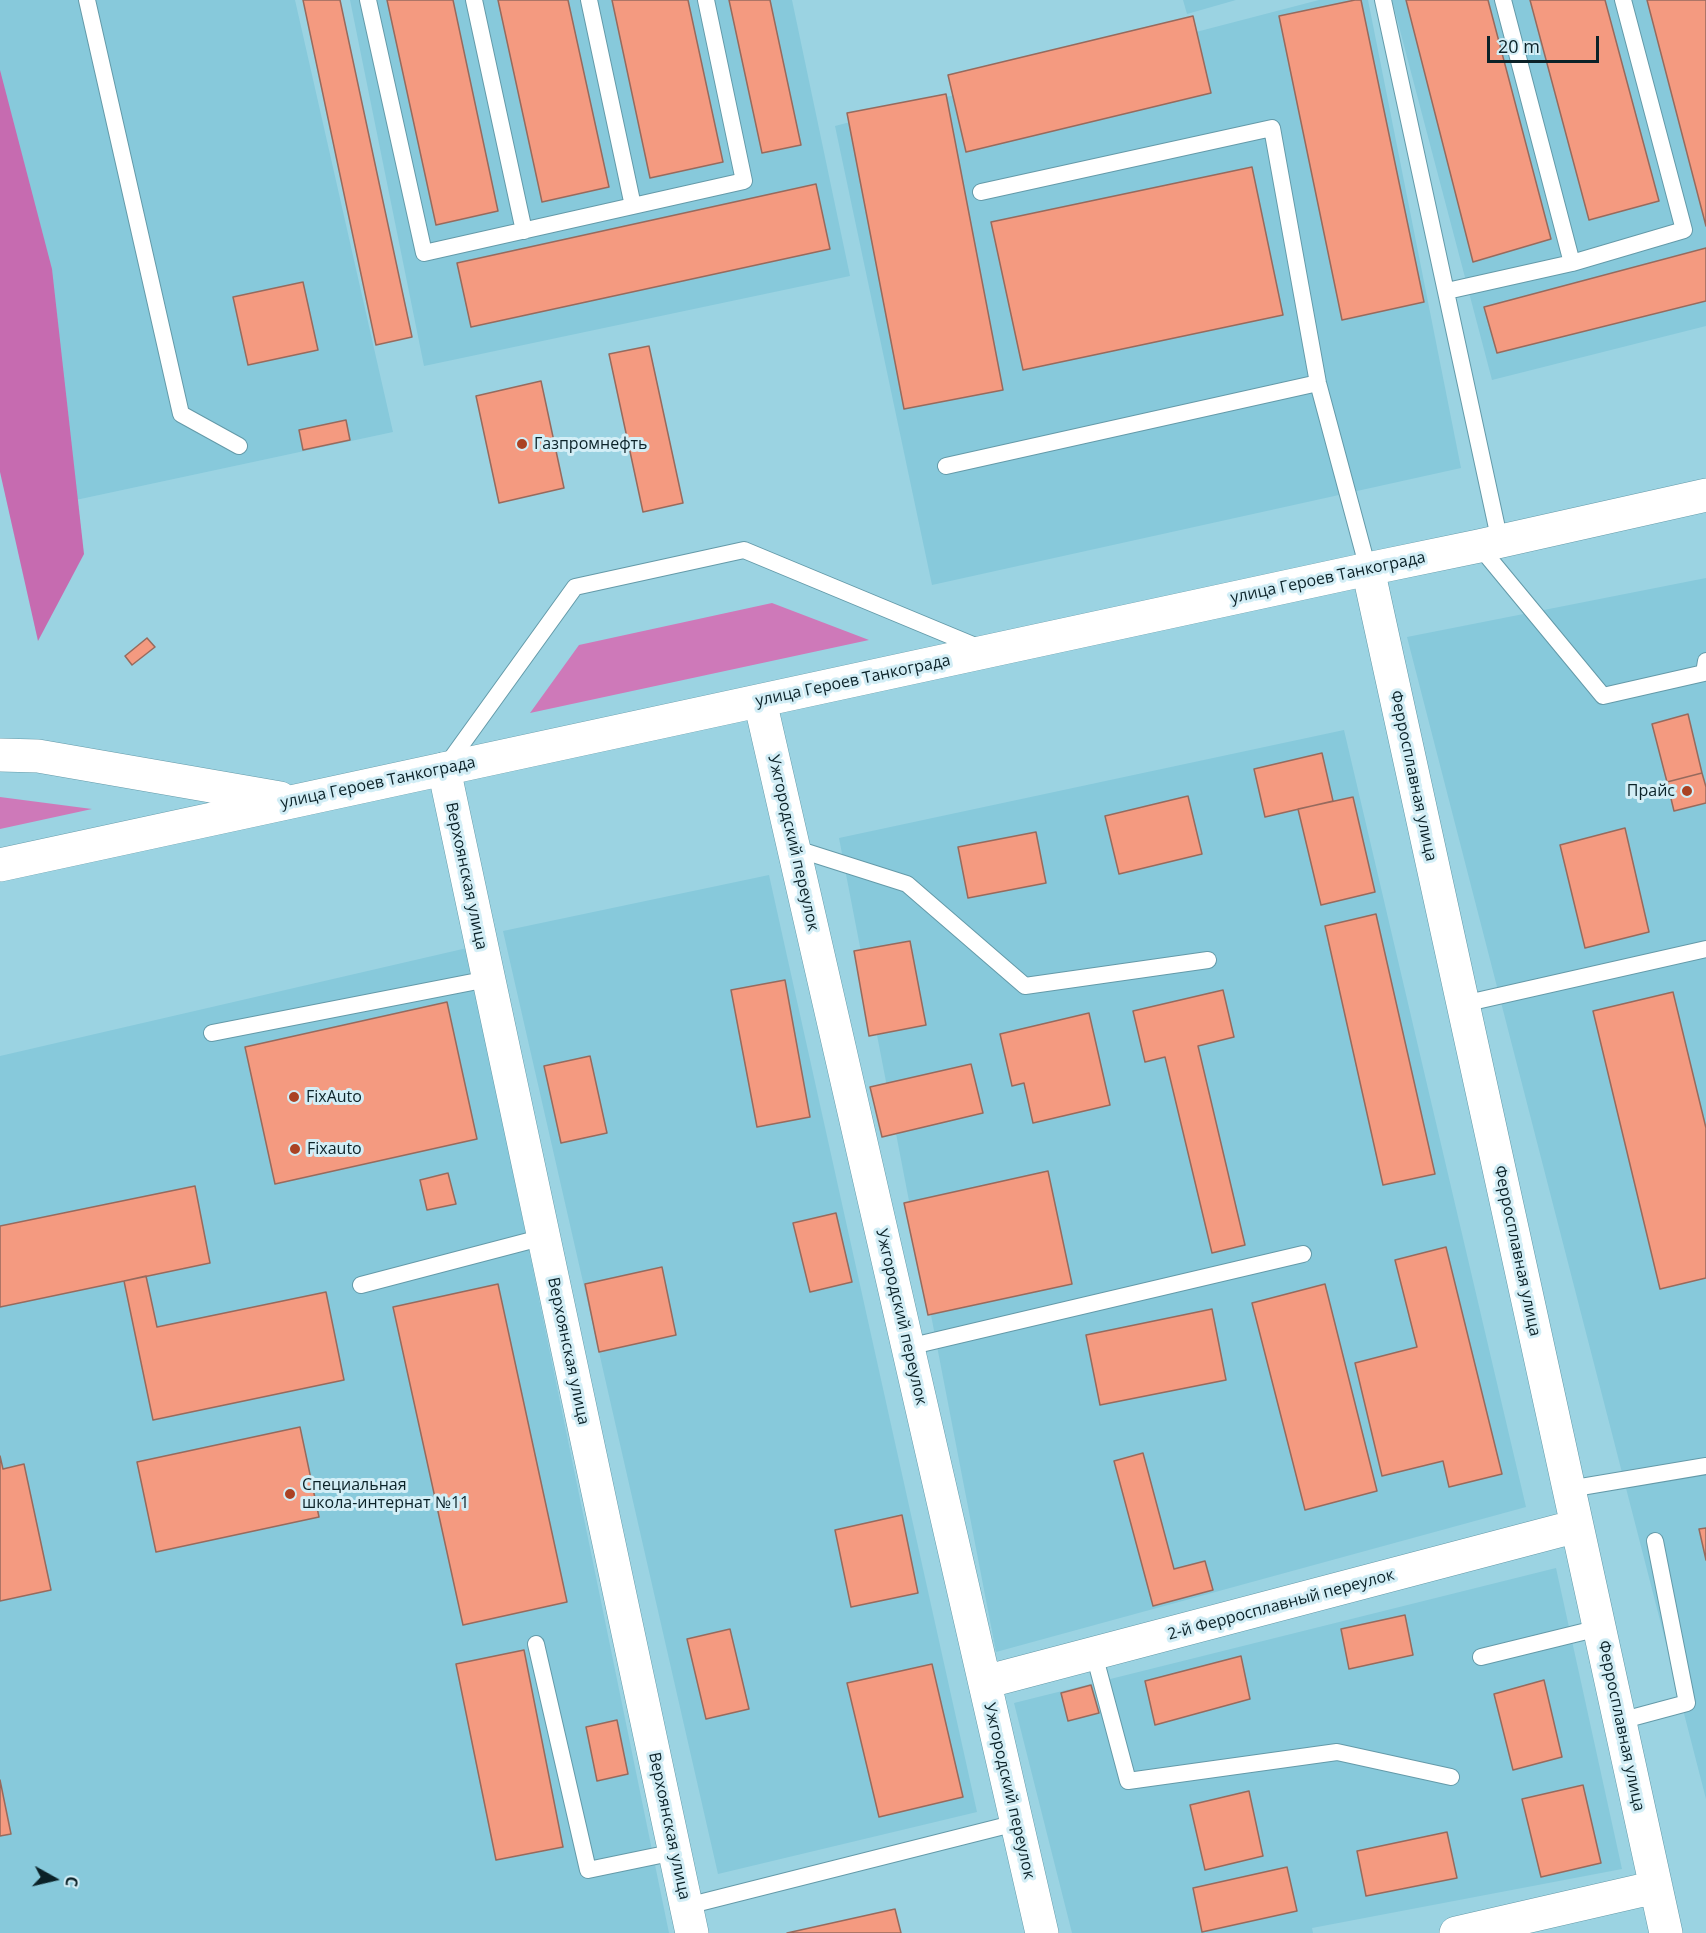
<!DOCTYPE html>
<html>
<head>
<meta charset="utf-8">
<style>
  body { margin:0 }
  #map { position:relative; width:1706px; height:1933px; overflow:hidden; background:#9bd3e2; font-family:"Open Sans",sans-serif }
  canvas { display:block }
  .north { position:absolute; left:24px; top:1849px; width:60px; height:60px; -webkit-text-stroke:4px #d3eef6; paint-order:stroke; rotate:98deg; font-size:16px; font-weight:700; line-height:24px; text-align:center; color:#0b2228 }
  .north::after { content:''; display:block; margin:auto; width:21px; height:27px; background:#0b2228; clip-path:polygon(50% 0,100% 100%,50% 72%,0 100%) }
  .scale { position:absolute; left:1487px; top:36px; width:112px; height:27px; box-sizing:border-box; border:3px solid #0b2228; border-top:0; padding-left:8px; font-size:18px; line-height:21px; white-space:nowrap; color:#0b2228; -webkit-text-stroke:4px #d3eef6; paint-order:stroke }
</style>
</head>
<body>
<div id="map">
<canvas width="1706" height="1933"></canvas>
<div class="north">С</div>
<div class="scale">20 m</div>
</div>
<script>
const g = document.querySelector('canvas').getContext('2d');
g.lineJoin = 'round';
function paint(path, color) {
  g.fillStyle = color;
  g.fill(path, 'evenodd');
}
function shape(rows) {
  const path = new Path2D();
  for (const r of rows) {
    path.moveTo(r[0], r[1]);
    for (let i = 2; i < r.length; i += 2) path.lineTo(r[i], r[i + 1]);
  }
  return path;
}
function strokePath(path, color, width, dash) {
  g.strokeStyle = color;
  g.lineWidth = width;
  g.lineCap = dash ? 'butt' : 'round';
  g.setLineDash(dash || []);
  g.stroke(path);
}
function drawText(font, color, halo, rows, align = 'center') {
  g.font = font + ' "Open Sans",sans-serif';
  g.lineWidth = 6;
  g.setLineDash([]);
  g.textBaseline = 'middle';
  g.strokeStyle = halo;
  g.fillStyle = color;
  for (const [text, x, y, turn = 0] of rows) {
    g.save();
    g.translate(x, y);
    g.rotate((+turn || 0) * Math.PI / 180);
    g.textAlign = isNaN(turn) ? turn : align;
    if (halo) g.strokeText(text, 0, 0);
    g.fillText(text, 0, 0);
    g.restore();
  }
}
paint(shape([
  [0,0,295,0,393,432,71,501,0,171],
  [350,0,792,0,850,276,424,366],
  [1183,0,1236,0,1187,14],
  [1319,0,1368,0,1461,468,932,585,835,126],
  [1392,0,1706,0,1706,326,1492,380],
  [1706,578,1706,1799,1407,637],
  [1344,730,1526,1507,996,1652,839,838],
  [769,875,977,1812,718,1874,503,931],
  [467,948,669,1933,0,1933,0,1056],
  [1556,1568,1622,1869,1312,1928,1313,1933,1072,1933,1014,1703]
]), '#87c9db');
paint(shape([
  [772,603,869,640,530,713,579,645],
  [0,797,92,809,0,829]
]), '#ce79b9');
paint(shape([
  [0,70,52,269,84,554,38,641,0,472]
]), '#c66bb0');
const building = shape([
  [303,0,340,0,412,337,376,345,303,0],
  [387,0,453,0,498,211,436,225,387,0],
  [498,0,568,0,609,187,542,202,498,0],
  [612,0,688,0,723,162,650,178,612,0],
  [729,0,770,0,801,145,762,153,729,0],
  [1355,0,1361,0,1424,302,1342,320,1279,16,1355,0],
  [1406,0,1488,0,1551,239,1473,262,1406,0],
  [1530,0,1605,0,1659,201,1589,220,1530,0],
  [1647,0,1706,0,1706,226,1647,0],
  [1193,16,1211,93,966,152,948,75,1193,16],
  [946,94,1003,390,904,409,847,113,946,94],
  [1252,167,1283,315,1023,370,991,222,1252,167],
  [816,184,830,249,471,327,457,263,816,184],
  [1706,248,1706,301,1497,353,1484,307,1706,248],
  [303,282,318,350,248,365,233,297,303,282],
  [649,346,683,503,643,512,609,354,649,346],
  [541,381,564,488,499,503,476,396,541,381],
  [346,420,350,440,303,450,299,430,346,420],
  [147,638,155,647,132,665,125,656,147,638],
  [1688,714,1702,773,1667,782,1652,724,1688,714],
  [1322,753,1333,801,1265,817,1254,769,1322,753],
  [1702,773,1706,787,1706,803,1674,811,1667,782,1702,773],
  [1188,796,1202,854,1119,874,1105,816,1188,796],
  [1353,797,1375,892,1321,905,1298,809,1353,797],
  [1625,828,1649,932,1585,948,1560,845,1625,828],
  [1036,832,1046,883,968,898,958,847,1036,832],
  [1376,914,1435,1174,1383,1185,1325,926,1376,914],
  [910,941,926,1025,869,1036,854,951,910,941],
  [785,980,810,1117,757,1127,731,990,785,980],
  [1223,990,1234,1037,1198,1046,1245,1245,1212,1253,1165,1057,1145,1062,1133,1011,1223,990],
  [1673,992,1706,1128,1706,1278,1660,1289,1593,1011,1673,992],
  [447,1002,477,1139,275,1184,245,1047,447,1002],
  [1089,1013,1110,1105,1033,1123,1024,1083,1012,1086,1000,1034,1089,1013],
  [590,1056,607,1133,561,1143,544,1066,590,1056],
  [971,1064,983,1113,882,1137,870,1087,971,1064],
  [1048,1171,1072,1284,928,1315,904,1203,1048,1171],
  [448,1173,456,1204,427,1210,420,1180,448,1173],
  [195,1186,210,1263,0,1307,0,1226,195,1186],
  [836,1213,852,1282,810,1292,793,1223,836,1213],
  [1446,1247,1502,1474,1449,1487,1443,1461,1382,1476,1355,1363,1417,1347,1395,1260,1446,1247],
  [662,1267,676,1335,599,1352,585,1284,662,1267],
  [146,1276,157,1327,326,1292,344,1380,153,1420,124,1281,146,1276],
  [498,1284,567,1602,463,1625,393,1307,498,1284],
  [1325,1284,1377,1491,1305,1510,1252,1303,1325,1284],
  [1212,1309,1226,1380,1100,1405,1086,1335,1212,1309],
  [300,1427,319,1517,156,1552,137,1462,300,1427],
  [1143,1453,1174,1569,1205,1561,1213,1590,1153,1606,1114,1461,1143,1453],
  [0,1456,3,1469,24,1464,51,1590,0,1601,0,1456],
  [902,1515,918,1593,851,1607,835,1530,902,1515],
  [1706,1528,1706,1560,1699,1529,1706,1528],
  [1405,1615,1413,1655,1349,1669,1341,1629,1405,1615],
  [730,1629,749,1709,706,1719,687,1639,730,1629],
  [524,1650,563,1847,496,1860,456,1664,524,1650],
  [1241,1656,1250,1699,1155,1725,1145,1681,1241,1656],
  [932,1664,963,1797,879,1817,847,1683,932,1664],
  [1544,1680,1562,1757,1513,1770,1494,1694,1544,1680],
  [1091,1685,1099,1713,1068,1721,1061,1693,1091,1685],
  [617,1720,628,1774,597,1781,586,1727,617,1720],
  [0,1780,11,1834,0,1836,0,1780],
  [1583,1785,1601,1863,1541,1877,1522,1799,1583,1785],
  [1249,1791,1263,1856,1205,1870,1190,1805,1249,1791],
  [1447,1832,1457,1878,1366,1896,1357,1851,1447,1832],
  [1287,1867,1297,1911,1202,1932,1193,1888,1287,1867],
  [895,1909,901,1933,787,1933,895,1909]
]);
paint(building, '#f49a80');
strokePath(building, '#976a5d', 1.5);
const lane = shape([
  [87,0,181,414,239,446],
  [368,0,424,253,744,181,706,0],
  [474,0,524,231],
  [589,0,633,206],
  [1383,0,1500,542],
  [1503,0,1572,263],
  [981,192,1272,128,1318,383,1368,569],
  [1447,291,1572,263,1684,230,1623,0],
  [946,466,1318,383],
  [1479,546,1603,696,1704,673,1706,661],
  [446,766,575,587,744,550,980,648],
  [794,848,907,884,1025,986,1208,960],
  [1463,1004,1706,949],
  [212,1033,488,979],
  [361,1285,544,1237],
  [908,1347,1303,1254],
  [1569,1489,1706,1466],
  [536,1644,588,1870,675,1852],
  [1094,1654,1128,1781,1337,1752,1451,1777],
  [1481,1657,1599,1628],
  [1620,1721,1687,1703,1655,1541],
  [687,1906,1016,1823]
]);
const street = shape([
  [1368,569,1666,1933],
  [760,701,1042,1933],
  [444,769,692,1933],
  [985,1682,1577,1526],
  [1456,1933,1656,1887]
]);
const secondary = shape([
  [0,755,38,756,280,798],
  [0,865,1368,569,1479,546,1706,495]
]);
strokePath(lane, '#649aa9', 18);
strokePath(street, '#649aa9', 34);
strokePath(secondary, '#649aa9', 34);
strokePath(lane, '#fff', 16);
strokePath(street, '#fff', 33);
strokePath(secondary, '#fff', 33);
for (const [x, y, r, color] of [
  [522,444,6,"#aa4223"],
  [1687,791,6,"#aa4223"],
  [294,1097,6,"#aa4223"],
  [295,1149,6,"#aa4223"],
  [290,1494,6,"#aa4223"]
]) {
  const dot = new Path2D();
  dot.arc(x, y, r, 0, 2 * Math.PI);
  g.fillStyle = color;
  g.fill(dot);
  strokePath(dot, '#d3eef6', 2);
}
drawText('16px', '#0b2228', '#d3eef6', [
  ["Газпромнефть",534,444],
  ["Прайс",1675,791,"right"],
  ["FixAuto",306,1097],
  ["Fixauto",307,1149],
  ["Специальная",302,1485],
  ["школа-интернат №11",302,1503]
], 'left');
drawText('16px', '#0b2228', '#d3eef6', [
  ["улица Героев Танкограда",1328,578,-12],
  ["улица Героев Танкограда",853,681,-12],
  ["Ферросплавная улица",1413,776,78],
  ["улица Героев Танкограда",378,783,-12],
  ["Ужгородский переулок",793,843,77],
  ["Верхоянская улица",466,876,78],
  ["Ферросплавная улица",1517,1251,78],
  ["Ужгородский переулок",901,1317,77],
  ["Верхоянская улица",568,1351,78],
  ["2-й Ферросплавный переулок",1281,1605,-15],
  ["Ферросплавная улица",1621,1726,78],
  ["Ужгородский переулок",1009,1791,77],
  ["Верхоянская улица",669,1826,78]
]);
</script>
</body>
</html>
